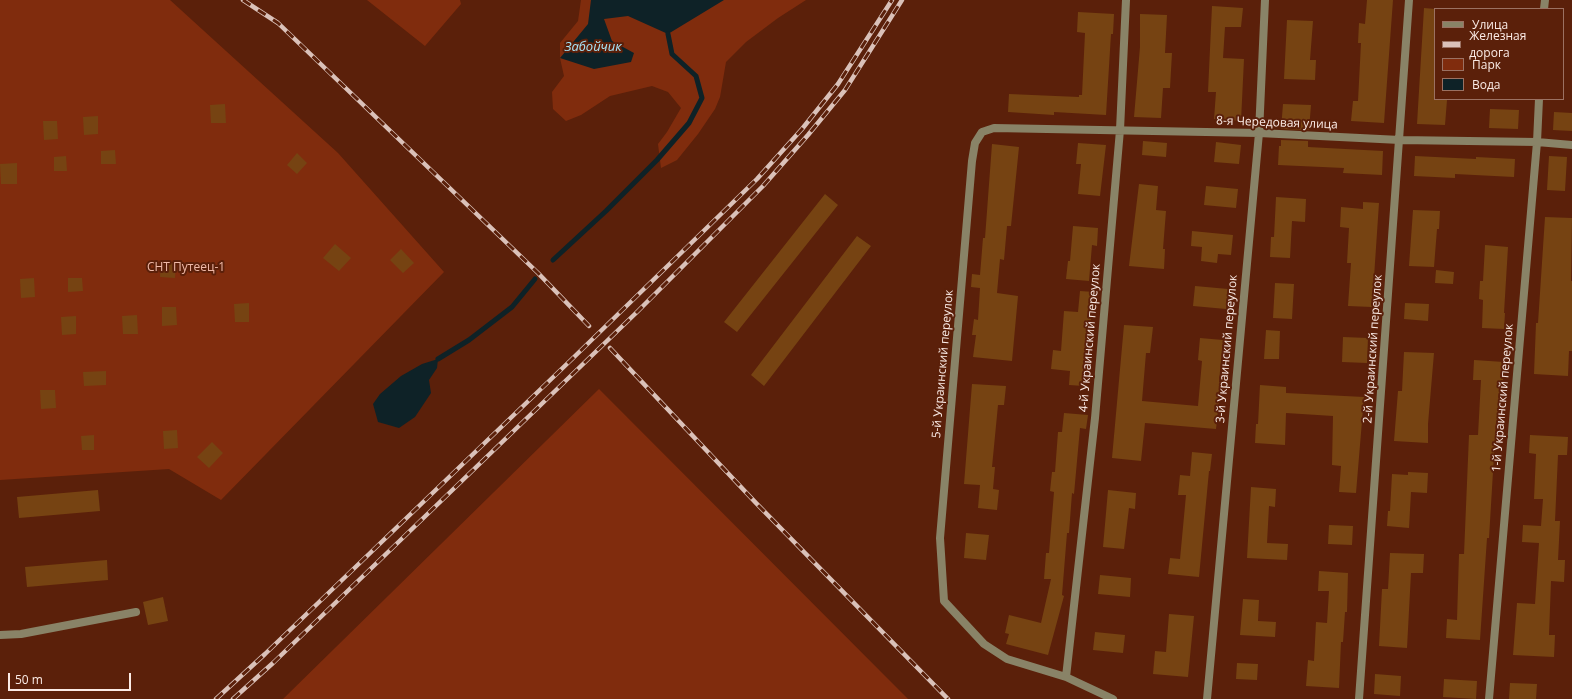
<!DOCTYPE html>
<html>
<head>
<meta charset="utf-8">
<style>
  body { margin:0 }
  #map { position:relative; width:1572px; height:699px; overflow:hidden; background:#5b200a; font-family:"Open Sans",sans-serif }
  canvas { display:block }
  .legend { position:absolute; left:1434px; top:8px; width:130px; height:92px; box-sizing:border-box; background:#5b200a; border:1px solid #9b7162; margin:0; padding:5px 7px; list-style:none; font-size:12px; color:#fbebe6 }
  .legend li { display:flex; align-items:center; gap:8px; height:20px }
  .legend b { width:20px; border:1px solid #9b7162 }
  .scale { position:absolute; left:8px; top:673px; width:123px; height:18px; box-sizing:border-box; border:2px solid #fbebe6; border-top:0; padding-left:5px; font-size:12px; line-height:14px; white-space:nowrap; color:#fbebe6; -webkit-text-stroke:3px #5b200a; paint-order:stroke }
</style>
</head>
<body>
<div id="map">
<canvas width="1572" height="699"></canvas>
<ul class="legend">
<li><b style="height:5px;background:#898367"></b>Улица</li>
<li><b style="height:5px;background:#dac1b9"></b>Железная дорога</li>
<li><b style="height:11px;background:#802c0d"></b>Парк</li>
<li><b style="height:11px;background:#0e2227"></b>Вода</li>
</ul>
<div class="scale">50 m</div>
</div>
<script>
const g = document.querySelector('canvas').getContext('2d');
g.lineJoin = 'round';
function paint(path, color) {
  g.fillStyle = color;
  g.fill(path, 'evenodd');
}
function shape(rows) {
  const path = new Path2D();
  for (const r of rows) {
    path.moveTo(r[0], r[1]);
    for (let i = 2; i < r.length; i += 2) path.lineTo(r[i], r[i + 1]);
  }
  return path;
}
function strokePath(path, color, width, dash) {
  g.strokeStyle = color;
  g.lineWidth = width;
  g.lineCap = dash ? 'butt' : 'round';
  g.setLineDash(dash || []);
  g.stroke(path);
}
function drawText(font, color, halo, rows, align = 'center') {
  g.font = font + ' "Open Sans",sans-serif';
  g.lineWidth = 4;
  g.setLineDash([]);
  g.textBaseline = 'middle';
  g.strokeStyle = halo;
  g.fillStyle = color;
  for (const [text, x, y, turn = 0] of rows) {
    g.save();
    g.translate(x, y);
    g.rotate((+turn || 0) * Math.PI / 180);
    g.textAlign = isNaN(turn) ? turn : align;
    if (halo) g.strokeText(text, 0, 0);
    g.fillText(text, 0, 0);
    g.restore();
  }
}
paint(shape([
  [0,0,170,0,338,153,444,272,221,500,169,469,0,480],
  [367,0,460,0,461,4,425,46],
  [581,0,806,0,778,18,746,42,726,62,720,97,715,109,698,134,677,160,661,168,658,144,667,132,681,108,668,92,652,86,610,96,581,115,566,121,553,109,552,92,564,76,560,58,560,43,578,21],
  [599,389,908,699,283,699]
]), '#802c0d');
paint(shape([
  [591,0,724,0,668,34,628,16,604,19,612,41,634,53,631,62,594,69,560,58,588,24],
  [438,359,437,368,429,380,431,393,415,417,399,428,378,422,373,404,380,394,401,376,422,364]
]), '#0e2227');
strokePath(shape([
  [553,260,606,211,657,160,689,123,702,98,696,76,672,54,668,34],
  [438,359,469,340,512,307,535,279]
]), '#0e2227', 5);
paint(shape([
  [1367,0,1393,0,1384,123,1351,121,1353,101,1358,101,1361,43,1358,43,1359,23,1365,24],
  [1212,6,1243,8,1241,27,1225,27,1223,58,1244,59,1241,121,1214,119,1216,92,1208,92],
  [1424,8,1435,9,1435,100,1447,100,1445,125,1417,124],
  [1078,12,1114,14,1113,34,1111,34,1106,115,1054,112,1054,115,1008,112,1009,94,1079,97,1079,95,1082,95,1085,33,1077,32],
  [1140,14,1167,15,1165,53,1172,53,1170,88,1163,88,1161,118,1134,117,1140,47],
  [1287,20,1313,21,1310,60,1316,60,1315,80,1284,79],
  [225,104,226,123,211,123,210,105],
  [1283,104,1311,105,1309,130,1281,129],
  [1490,109,1519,110,1518,129,1489,128],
  [1554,112,1572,113,1572,131,1553,130],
  [98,116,98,134,84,135,83,117],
  [43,121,57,121,58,139,44,140],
  [1281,140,1308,141,1308,147,1383,151,1382,175,1343,173,1344,168,1278,165,1279,146,1281,146],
  [1143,141,1167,143,1166,157,1142,155],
  [1216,142,1241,145,1239,164,1214,162],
  [1078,143,1106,145,1100,196,1078,194,1081,164,1076,164],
  [992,144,1019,147,1011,226,1007,226,1004,260,1000,259,997,293,1018,296,1012,361,973,357,976,335,972,335,974,319,978,320,980,288,971,287,972,274,980,275,983,238,985,238],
  [115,150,116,164,101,164,101,151],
  [297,153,307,163,297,174,287,165],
  [66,156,67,171,54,171,54,157],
  [1415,156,1476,159,1476,157,1515,159,1514,177,1455,174,1455,178,1414,176],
  [1549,156,1567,157,1565,191,1547,190],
  [17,163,17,184,1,184,0,164],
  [1139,184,1158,186,1156,210,1166,211,1163,249,1165,249,1164,269,1129,266],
  [1206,186,1238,189,1236,208,1204,205],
  [825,194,838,205,737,332,724,322],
  [1276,197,1306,199,1305,222,1292,221,1290,258,1270,257,1271,237,1274,237],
  [1363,202,1379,203,1372,307,1348,306,1351,263,1347,263,1349,228,1340,227,1341,207,1363,209],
  [1413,210,1440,211,1439,229,1437,229,1434,267,1409,266],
  [1545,217,1572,218,1571,281,1572,281,1572,351,1569,351,1568,376,1534,374,1536,323,1538,323],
  [1073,226,1098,228,1097,246,1092,245,1089,281,1066,279,1068,261,1070,261],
  [1192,231,1233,235,1231,255,1218,254,1217,263,1201,261,1202,247,1191,246],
  [857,236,871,246,764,386,751,375],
  [335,244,351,258,339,271,323,258],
  [1485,245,1508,247,1504,313,1505,313,1504,329,1482,328,1483,300,1479,299,1480,281,1483,281],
  [401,249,414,263,403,273,390,260],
  [161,262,176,263,175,278,160,277],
  [1436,270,1454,272,1453,284,1435,283],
  [34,278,35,297,21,298,20,279],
  [68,278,82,278,83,291,68,292],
  [1275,283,1294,284,1292,319,1273,318],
  [1195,286,1228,289,1226,309,1193,306],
  [1080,291,1094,292,1084,386,1069,385,1070,371,1051,369,1053,350,1061,351,1064,311,1078,312],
  [249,303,249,322,235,322,234,304],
  [1405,303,1429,304,1428,321,1404,319],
  [162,307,176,307,177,325,162,326],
  [137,315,138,334,123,334,122,316],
  [76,316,76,334,62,335,61,317],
  [1124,325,1153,327,1150,353,1146,353,1142,401,1198,406,1202,361,1198,360,1200,338,1223,340,1219,382,1221,382,1216,429,1145,423,1141,461,1112,458],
  [1266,330,1280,331,1279,359,1264,359],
  [1343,337,1368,338,1367,363,1342,362],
  [1404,352,1434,353,1428,424,1428,443,1394,441,1398,391,1402,391],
  [1474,360,1504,362,1503,381,1501,381,1499,422,1496,422,1489,538,1487,538,1480,640,1446,638,1447,619,1457,620,1459,554,1464,554,1469,435,1478,435,1481,380,1473,380],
  [106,371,106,385,84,386,83,372],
  [972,384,1006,386,1004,405,998,405,992,467,995,467,993,489,999,490,997,510,978,508,980,485,964,484],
  [1260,385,1286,387,1286,393,1364,397,1356,493,1339,492,1341,466,1332,465,1333,416,1286,413,1285,445,1255,443,1256,424,1258,424],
  [40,390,55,390,56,408,41,409],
  [1064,413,1088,415,1086,429,1080,428,1074,494,1072,493,1069,533,1067,533,1062,595,1064,596,1048,655,1006,644,1009,634,1005,633,1009,615,1041,623,1051,579,1044,579,1046,553,1049,553,1054,492,1050,491,1052,472,1055,472,1058,432,1062,432],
  [177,430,178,448,164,449,163,431],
  [94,435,94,450,82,450,81,436],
  [1530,435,1568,437,1567,455,1558,455,1555,521,1560,521,1558,560,1565,560,1564,582,1551,581,1549,635,1555,635,1554,657,1513,655,1517,603,1535,604,1539,543,1522,542,1523,525,1541,526,1543,499,1534,499,1536,454,1529,453],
  [212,442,223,453,209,468,197,457],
  [1192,452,1212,454,1210,471,1209,471,1199,577,1168,574,1170,558,1180,559,1186,495,1178,495,1180,475,1190,476],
  [1408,472,1428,473,1427,493,1411,492,1409,528,1387,526,1388,511,1390,511,1392,474,1408,475],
  [1251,487,1276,489,1275,507,1269,506,1267,543,1288,544,1287,560,1247,558],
  [98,490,100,511,19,518,17,497],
  [1108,490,1136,493,1135,509,1129,508,1124,549,1103,547],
  [1329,525,1353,526,1352,545,1328,544],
  [966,533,989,535,986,560,964,558],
  [1390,553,1424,554,1423,573,1411,573,1407,648,1379,646,1382,589,1388,589],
  [107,560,108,580,27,587,25,567],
  [1319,571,1348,573,1347,612,1345,612,1343,642,1341,642,1339,688,1306,686,1308,660,1314,661,1316,622,1327,623,1329,591,1318,591],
  [1100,575,1131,578,1130,597,1098,594],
  [163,597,168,621,148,625,143,602],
  [1243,599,1259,600,1258,621,1276,622,1275,637,1240,635],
  [1169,614,1194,616,1188,677,1153,674,1155,651,1166,652],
  [1095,632,1125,635,1123,653,1093,650],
  [1237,663,1258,664,1257,680,1236,679],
  [1375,674,1401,676,1400,696,1374,694],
  [1444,679,1477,681,1476,699,1443,697],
  [1510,683,1537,684,1536,699,1509,699]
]), '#764312');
strokePath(shape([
  [1544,9,1545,0],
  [0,635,21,634,136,612],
  [1066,677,1095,418,1120,130,1126,0],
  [1113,699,1066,677,1007,659,984,644,944,601,940,538,972,161,975,143,982,132,994,128,1259,133,1400,140,1537,142,1572,145],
  [1207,699,1259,133,1265,0],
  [1359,699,1409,0],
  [1489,699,1537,142,1539,99]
]), '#898367', 8);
const rail = shape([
  [243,0,278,23,538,273,589,326],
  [610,348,756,503,948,699],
  [216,699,265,654,571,360,757,179,802,129,838,84,892,0],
  [233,699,273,663,637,312,763,186,808,135,845,90,902,0]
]);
strokePath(rail, '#dac1b9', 4.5);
strokePath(rail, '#5b200a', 3, [9]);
drawText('12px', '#fbebe6', '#5b200a', [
  ["8-я Чередовая улица",1277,123,2],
  ["4-й Украинский переулок",1090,338,-85],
  ["3-й Украинский переулок",1227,349,-85],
  ["2-й Украинский переулок",1373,349,-86],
  ["5-й Украинский переулок",943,364,-85],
  ["1-й Украинский переулок",1503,398,-85]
]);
drawText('12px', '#efb9a8', '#5b200a', [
  ["СНТ Путеец-1",186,268]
]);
drawText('italic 13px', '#a7e4f7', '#5b200a', [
  ["Забойчик",593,47]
]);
</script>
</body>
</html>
